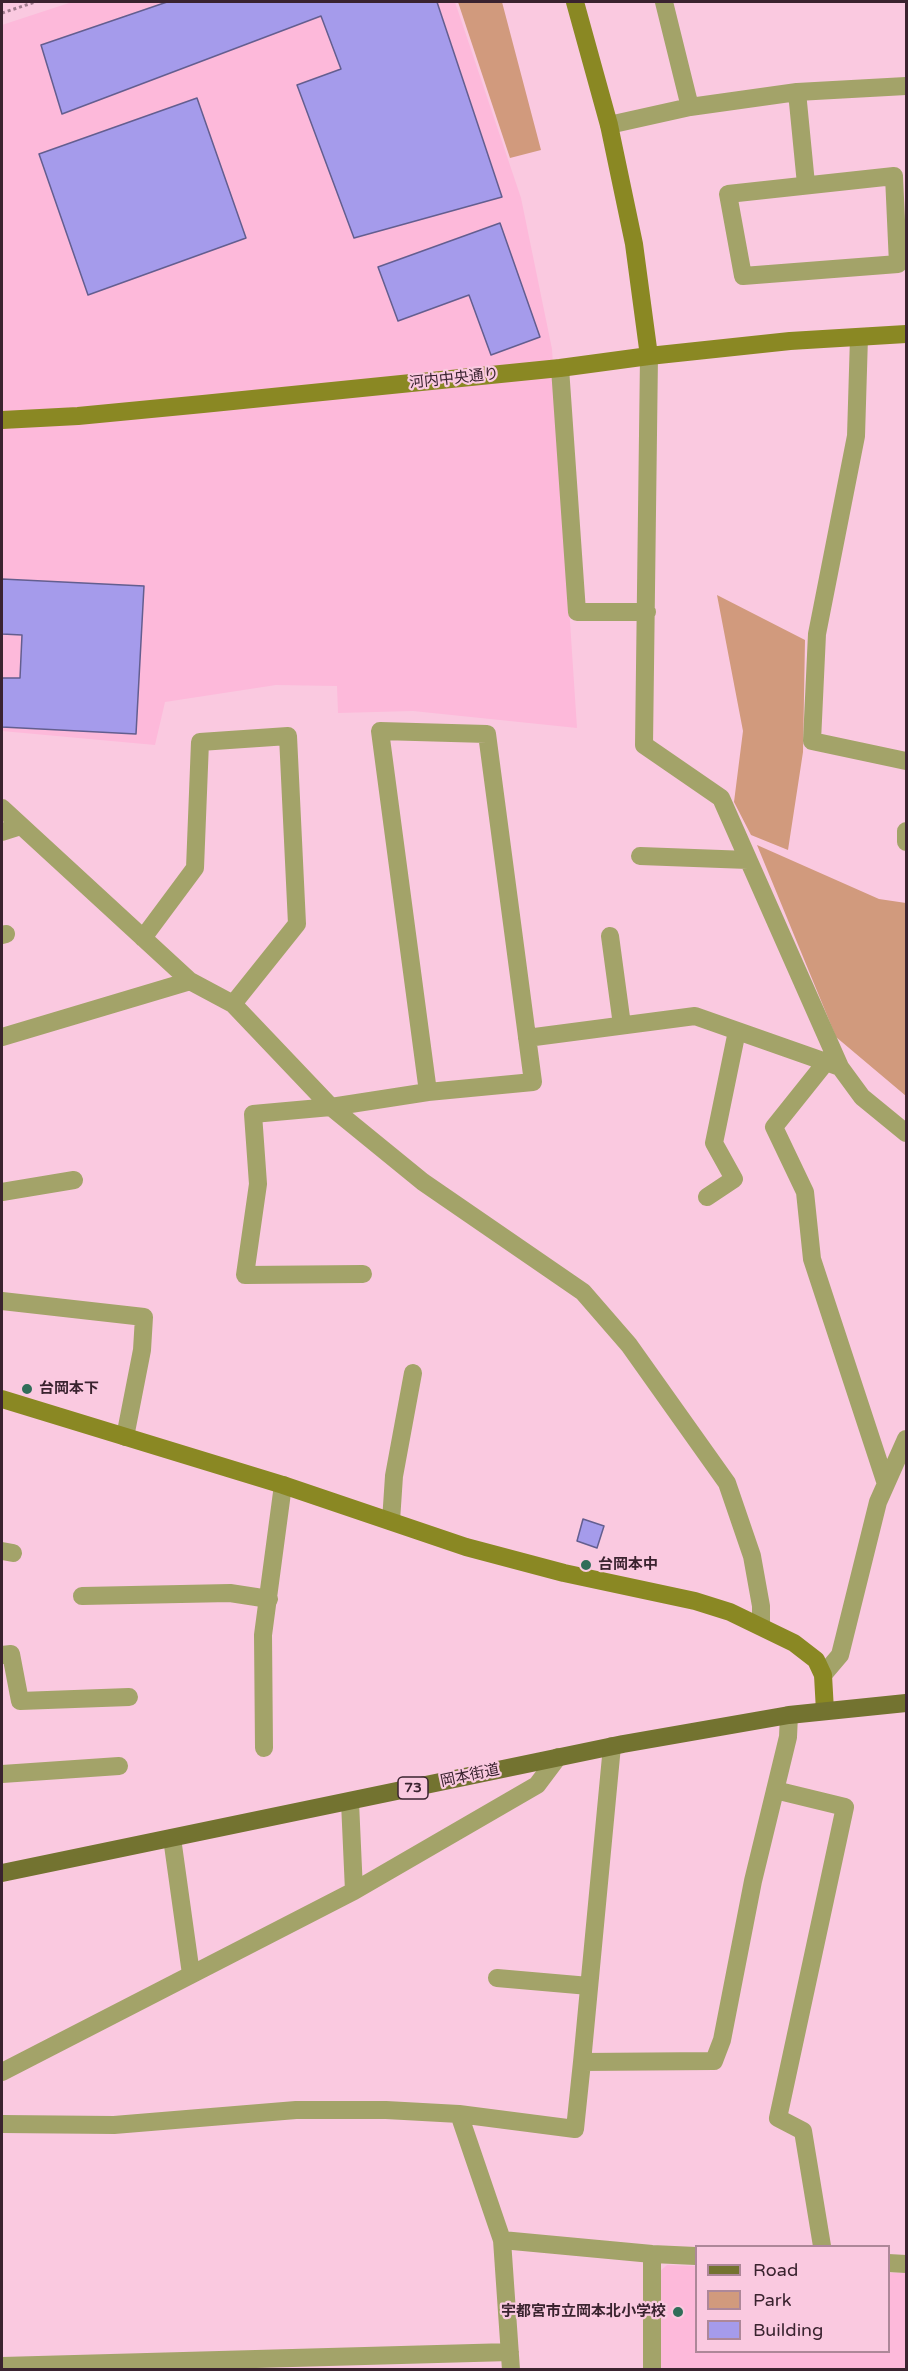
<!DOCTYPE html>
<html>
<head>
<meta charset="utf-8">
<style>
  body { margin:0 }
  #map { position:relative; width:908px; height:2371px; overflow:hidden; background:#fac9e0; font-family:"Varela Round",sans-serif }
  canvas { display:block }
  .frame { position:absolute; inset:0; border:3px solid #3a232f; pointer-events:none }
  .legend { position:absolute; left:695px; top:2245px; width:195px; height:108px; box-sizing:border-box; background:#fac9e0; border:2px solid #ad8799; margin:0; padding:8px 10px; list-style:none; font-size:18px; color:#3a232f }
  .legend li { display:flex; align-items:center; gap:12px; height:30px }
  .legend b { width:30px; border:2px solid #ad8799 }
</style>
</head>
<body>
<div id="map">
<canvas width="908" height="2371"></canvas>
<div class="frame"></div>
<ul class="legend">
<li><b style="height:8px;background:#737330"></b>Road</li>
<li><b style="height:16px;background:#d19a7d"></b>Park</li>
<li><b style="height:16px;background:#a59beb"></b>Building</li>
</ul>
</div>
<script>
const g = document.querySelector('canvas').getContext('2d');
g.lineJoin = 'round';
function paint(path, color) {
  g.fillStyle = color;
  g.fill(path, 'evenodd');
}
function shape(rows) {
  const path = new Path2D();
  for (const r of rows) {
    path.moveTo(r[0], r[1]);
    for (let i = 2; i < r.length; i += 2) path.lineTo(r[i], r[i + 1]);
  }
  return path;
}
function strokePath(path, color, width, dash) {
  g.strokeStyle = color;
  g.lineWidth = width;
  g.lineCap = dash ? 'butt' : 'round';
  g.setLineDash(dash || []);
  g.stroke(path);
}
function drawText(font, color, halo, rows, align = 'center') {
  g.font = font + ' "Varela Round","Noto Sans JP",sans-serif';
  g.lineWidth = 4.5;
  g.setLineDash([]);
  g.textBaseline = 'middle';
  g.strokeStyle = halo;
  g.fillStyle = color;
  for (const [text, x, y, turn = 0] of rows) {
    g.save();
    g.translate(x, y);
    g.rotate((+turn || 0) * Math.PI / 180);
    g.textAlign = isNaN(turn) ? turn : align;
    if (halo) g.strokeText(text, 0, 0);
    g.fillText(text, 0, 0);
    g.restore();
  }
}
paint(shape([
  [72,2,455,2,521,198,552,349,577,728,413,711,338,713,337,686,276,685,165,702,155,745,2,731,2,25],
  [667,2265,696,2266,696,2352,888,2352,889,2273,906,2273,906,2369,661,2369,658,2273]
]), '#fdb9da');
paint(shape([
  [458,2,502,2,541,150,510,158],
  [717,595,805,640,803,752,788,850,751,835,734,802,743,731],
  [757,845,879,899,906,903,906,1096,836,1037]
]), '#d19a7d');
const building = shape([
  [167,2,437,2,502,197,354,238,297,85,341,69,321,16,62,114,41,45,167,2],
  [197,98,246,238,88,295,39,154,197,98],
  [500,223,540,337,491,355,469,295,398,321,378,267,500,223],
  [2,579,144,586,136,734,2,727,2,678,20,678,22,635,2,634,2,579],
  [583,1519,604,1526,597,1548,577,1541,583,1519]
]);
paint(building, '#a59beb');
strokePath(building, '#635e8f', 1.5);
strokePath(shape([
  [2,13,35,2]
]), '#a07b8d', 3, [3, 3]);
strokePath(shape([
  [664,2,690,107],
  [797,92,806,184],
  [609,125,690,107,797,92,906,86],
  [894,176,898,264,743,276,728,194,894,176],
  [859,337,856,436,817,634,812,741,906,761],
  [649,356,644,745,721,798,840,1067],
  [560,368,577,612,647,612],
  [2,808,190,981,233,1004,331,1107,423,1182,583,1292,629,1345,727,1483,752,1556,761,1606,761,1626],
  [906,831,906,842],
  [2,832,21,826],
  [640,856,748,860],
  [2,935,6,934],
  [610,936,622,1025],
  [143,938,195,868,200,742,288,736,297,924,233,1004],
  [2,1037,190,981],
  [527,1038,695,1016,840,1067,862,1097,906,1133],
  [826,1062,774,1127,805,1192,812,1259,886,1484],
  [2,1192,74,1180],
  [707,1197,734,1179,714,1143,737,1031],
  [363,1274,245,1275,258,1184,253,1114,331,1107,428,1092,533,1082,487,734,380,731,428,1092],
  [2,1301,144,1317,142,1350,125,1437],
  [391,1521,394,1476,413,1373],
  [2,1551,13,1553],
  [82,1596,230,1593,269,1599],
  [2,1655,11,1654,20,1701,129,1697],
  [823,1675,840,1655,878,1502,906,1439],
  [264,1748,263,1635,283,1485],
  [2,1774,119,1766],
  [775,1790,845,1807,778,2118,803,2131,822,2246],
  [350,1802,354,1891],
  [172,1838,191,1974],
  [497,1978,589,1986],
  [582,2062,612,1746],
  [2,2072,354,1891,537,1785,558,1757],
  [459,2114,502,2240,511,2370],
  [2,2124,114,2125,296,2110,386,2110,459,2114,575,2129,582,2062,714,2061,722,2040,753,1881,788,1737,789,1715],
  [502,2240,652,2254,696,2256],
  [652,2254,652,2370],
  [888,2263,906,2264],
  [2,2366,510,2352]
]), '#a3a369', 18);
strokePath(shape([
  [575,2,609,125,634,244,649,356],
  [2,420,78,416,203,404,560,368,649,356,790,341,906,334],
  [2,1399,283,1485,466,1547,564,1573,695,1601,730,1612,794,1643,816,1660,823,1675,825,1711]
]), '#8a8823', 18);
strokePath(shape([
  [2,1873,623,1744,789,1715,906,1703]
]), '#737330', 18);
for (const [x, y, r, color] of [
  [27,1389,6,"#306d59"],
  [586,1565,6,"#306d59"],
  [678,2312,6,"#306d59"]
]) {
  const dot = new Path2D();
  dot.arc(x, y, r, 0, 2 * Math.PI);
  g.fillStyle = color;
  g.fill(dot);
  strokePath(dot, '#fac9e0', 2);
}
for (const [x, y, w] of [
  [413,1788,30]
]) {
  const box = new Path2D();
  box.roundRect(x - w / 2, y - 11, w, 22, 4.5);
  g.fillStyle = '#fac9e0';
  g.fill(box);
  strokePath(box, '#3a232f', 1.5);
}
drawText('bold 14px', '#3a232f', null, [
  ["73",413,1788]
]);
drawText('15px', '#3a232f', '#fac9e0', [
  ["河内中央通り",454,379,-6],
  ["岡本街道",470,1776,-12]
]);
drawText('bold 15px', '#3a232f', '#fac9e0', [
  ["台岡本下",39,1389],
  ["台岡本中",598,1565],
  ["宇都宮市立岡本北小学校",666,2312,"right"]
], 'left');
</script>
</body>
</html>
